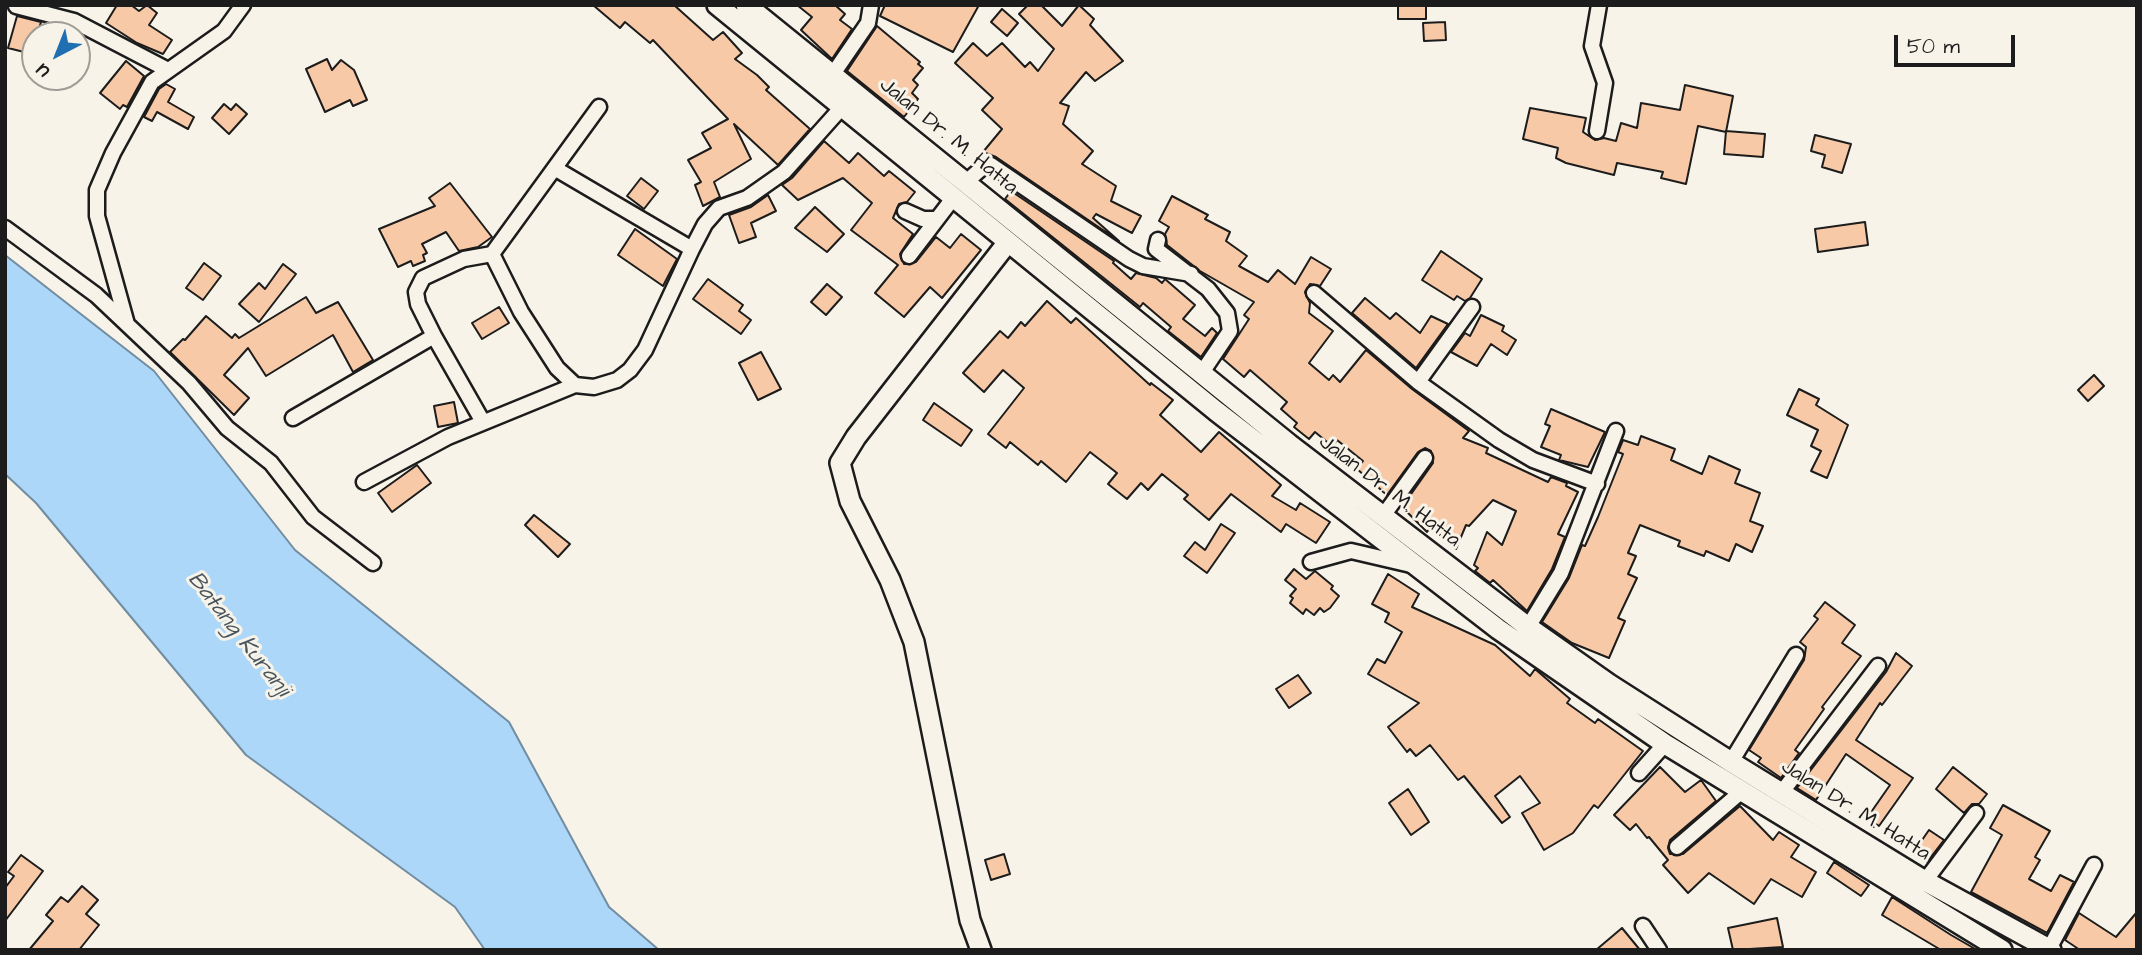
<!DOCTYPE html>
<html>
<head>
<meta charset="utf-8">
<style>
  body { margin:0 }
  #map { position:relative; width:2142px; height:955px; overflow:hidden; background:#f7f3e8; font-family:"Architects Daughter",sans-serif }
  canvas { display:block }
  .frame { position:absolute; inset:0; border:7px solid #1c1c1c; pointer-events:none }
  .north { position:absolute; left:21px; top:21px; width:70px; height:70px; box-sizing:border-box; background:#f7f3e8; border:2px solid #9f9d96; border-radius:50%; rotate:222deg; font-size:19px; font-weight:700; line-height:28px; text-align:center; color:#1c1c1c }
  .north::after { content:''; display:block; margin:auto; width:24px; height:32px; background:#1f6fb2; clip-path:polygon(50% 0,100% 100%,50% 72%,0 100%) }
  .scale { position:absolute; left:1894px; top:35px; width:121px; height:32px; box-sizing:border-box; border:4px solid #1c1c1c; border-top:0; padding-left:9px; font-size:21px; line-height:24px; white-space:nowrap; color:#1c1c1c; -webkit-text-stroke:5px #f7f3e8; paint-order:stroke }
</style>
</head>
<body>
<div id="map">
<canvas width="2142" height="955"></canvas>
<div class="frame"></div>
<div class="north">U</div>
<div class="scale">50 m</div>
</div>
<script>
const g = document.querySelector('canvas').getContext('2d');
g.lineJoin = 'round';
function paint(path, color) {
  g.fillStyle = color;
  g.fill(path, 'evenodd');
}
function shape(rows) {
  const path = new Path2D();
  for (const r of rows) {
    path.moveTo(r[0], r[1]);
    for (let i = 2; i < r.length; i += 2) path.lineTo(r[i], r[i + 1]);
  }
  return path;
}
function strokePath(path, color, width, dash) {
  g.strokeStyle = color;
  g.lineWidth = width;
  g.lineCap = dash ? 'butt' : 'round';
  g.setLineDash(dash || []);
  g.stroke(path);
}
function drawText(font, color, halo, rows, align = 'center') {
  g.font = font + ' "Architects Daughter",sans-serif';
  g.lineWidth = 6;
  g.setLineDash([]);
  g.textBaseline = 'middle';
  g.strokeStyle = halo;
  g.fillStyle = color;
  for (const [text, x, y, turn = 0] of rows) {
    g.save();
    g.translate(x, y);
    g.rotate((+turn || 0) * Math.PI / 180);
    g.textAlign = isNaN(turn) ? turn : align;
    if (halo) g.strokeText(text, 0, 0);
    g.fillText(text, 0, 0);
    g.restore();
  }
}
const water = shape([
  [5,255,154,371,295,550,509,722,609,907,659,950,485,950,455,907,246,755,36,503,5,474,5,255]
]);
paint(water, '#acd7f8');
strokePath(water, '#728ca0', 2);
const building = shape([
  [117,5,131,5,139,11,147,5,157,13,149,25,172,40,163,54,137,43,106,23,117,5],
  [593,5,674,5,713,40,723,32,742,53,735,59,757,75,769,87,766,90,810,129,778,165,734,124,751,159,714,182,720,197,703,206,695,185,701,182,688,160,711,148,702,133,728,119,653,40,650,43,625,22,620,28,593,5],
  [797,5,835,5,845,14,840,20,852,29,832,59,801,30,812,17,797,5],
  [885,5,979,5,953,52,880,16,885,5],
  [1028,5,1041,5,1062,26,1079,5,1094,19,1090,25,1123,61,1095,81,1086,72,1060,103,1069,106,1063,124,1093,151,1082,164,1116,186,1111,201,1141,216,1132,233,1096,214,1093,218,1119,241,996,157,983,152,1002,129,982,110,993,98,955,63,973,43,987,56,1002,43,1025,67,1030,62,1038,71,1054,49,1019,14,1028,5],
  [1398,5,1426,5,1426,19,1398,19,1398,5],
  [1002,9,1018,23,1007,36,991,22,1002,9],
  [17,16,41,22,32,54,8,48,17,16],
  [1445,22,1446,40,1424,41,1423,23,1445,22],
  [877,26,920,62,918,64,923,68,913,80,918,85,912,93,918,99,904,117,847,71,877,26],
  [327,59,332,70,341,60,354,70,367,100,353,106,350,100,325,112,306,69,327,59],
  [126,61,144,76,127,107,123,105,120,109,100,93,126,61],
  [166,84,175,89,168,102,194,117,188,129,157,112,152,121,144,117,159,89,166,84],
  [1685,85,1733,96,1726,132,1698,126,1686,184,1661,178,1663,172,1617,163,1614,175,1566,163,1556,158,1558,148,1523,139,1530,108,1586,118,1583,132,1595,140,1604,138,1616,141,1621,123,1637,128,1641,103,1680,110,1685,85],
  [224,104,231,110,236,104,247,114,229,134,212,118,224,104],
  [1726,131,1765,134,1763,157,1724,154,1726,131],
  [1815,135,1851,144,1842,173,1822,167,1825,155,1811,151,1815,135],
  [824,141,849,163,858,153,884,176,889,171,915,192,907,202,899,204,893,218,913,234,900,254,904,264,916,262,936,237,950,248,961,234,981,250,942,298,930,287,904,317,875,293,898,265,851,230,872,203,843,178,798,200,782,185,792,178,824,141],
  [641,178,658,191,644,209,627,196,641,178],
  [450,183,492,237,478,247,459,251,446,232,422,244,427,253,423,255,425,261,413,266,411,261,398,267,379,229,435,206,429,198,450,183],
  [1011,191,1114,261,1113,263,1131,279,1136,273,1156,278,1162,283,1165,279,1195,305,1183,319,1205,336,1212,328,1217,333,1201,357,1168,331,1171,327,1143,303,1140,307,1005,199,1011,191],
  [768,195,776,211,751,223,756,237,739,243,729,215,751,207,768,195],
  [1172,196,1208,215,1205,219,1230,232,1226,241,1247,256,1239,266,1268,282,1278,270,1295,284,1311,257,1331,269,1320,286,1310,284,1305,292,1310,303,1309,313,1333,331,1309,363,1329,380,1333,375,1340,382,1366,350,1412,389,1469,431,1463,438,1488,448,1486,453,1548,482,1551,477,1567,483,1566,486,1578,492,1558,534,1565,537,1552,569,1527,611,1493,580,1490,583,1475,571,1478,568,1474,565,1487,532,1502,545,1516,511,1493,500,1469,526,1466,525,1456,549,1431,527,1427,532,1402,507,1433,463,1431,451,1425,448,1418,452,1387,495,1357,469,1363,461,1337,440,1332,446,1315,432,1309,439,1294,427,1297,423,1281,409,1287,402,1250,370,1244,377,1223,359,1249,319,1244,315,1254,302,1200,271,1167,245,1165,234,1169,227,1159,221,1172,196],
  [815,207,844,234,827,252,795,228,815,207],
  [1865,222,1868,245,1818,252,1815,229,1865,222],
  [635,229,677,259,663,286,618,255,635,229],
  [1441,251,1482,279,1470,298,1465,301,1457,296,1454,300,1422,280,1441,251],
  [204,263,221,276,203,300,186,288,204,263],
  [283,264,296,274,259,322,239,304,259,283,265,289,283,264],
  [708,279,743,305,739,311,751,320,741,334,693,299,708,279],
  [827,284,842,297,826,315,811,302,827,284],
  [306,297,316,313,338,302,373,360,353,372,333,335,266,376,248,348,224,375,249,398,234,415,170,352,183,339,185,340,206,316,232,338,235,334,239,338,306,297],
  [1365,298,1390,319,1396,313,1420,333,1431,316,1448,324,1416,368,1352,313,1365,298],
  [1047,301,1071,323,1076,318,1150,385,1151,383,1173,400,1160,415,1201,452,1219,432,1281,485,1272,496,1296,510,1300,503,1330,522,1316,543,1286,524,1281,532,1231,494,1209,520,1184,499,1188,495,1162,474,1148,490,1141,483,1127,499,1108,484,1117,473,1090,452,1066,482,1041,461,1038,465,1010,442,1006,448,988,434,1024,388,1003,370,984,392,963,373,1000,331,1008,338,1021,322,1025,326,1047,301],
  [499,307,509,323,482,339,472,323,499,307],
  [1481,315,1504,326,1502,331,1516,340,1507,355,1491,344,1477,366,1451,352,1465,333,1470,336,1481,315],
  [761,352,781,389,758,400,739,363,761,352],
  [2094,375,2104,386,2088,401,2078,390,2094,375],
  [1799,389,1819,399,1816,405,1848,425,1827,478,1811,471,1821,451,1811,446,1818,430,1787,415,1799,389],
  [454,402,458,423,438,427,434,406,454,402],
  [934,403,972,430,961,446,923,420,934,403],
  [1551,409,1605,432,1588,467,1559,460,1561,455,1541,447,1550,426,1545,424,1551,409],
  [1641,436,1675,449,1671,460,1702,474,1709,456,1740,470,1735,483,1760,493,1750,521,1763,526,1752,552,1736,544,1729,561,1706,551,1704,556,1678,546,1680,541,1640,525,1628,553,1636,556,1628,574,1637,578,1618,618,1625,621,1609,658,1572,643,1542,622,1569,578,1582,545,1585,546,1598,517,1623,454,1618,452,1623,440,1638,445,1641,436],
  [417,465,431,483,392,512,378,493,417,465],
  [534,515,570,544,558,557,525,525,534,515],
  [1221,524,1235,533,1207,573,1184,556,1195,542,1205,550,1221,524],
  [1294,569,1306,579,1315,571,1333,586,1331,589,1339,596,1330,608,1324,612,1320,608,1314,615,1306,609,1303,614,1290,603,1293,598,1290,596,1296,589,1285,580,1294,569],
  [1388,574,1419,594,1412,607,1495,645,1530,676,1535,669,1570,699,1567,703,1595,723,1598,719,1643,751,1598,808,1594,805,1573,833,1544,850,1522,813,1540,803,1520,776,1495,796,1510,817,1502,823,1464,776,1458,780,1430,745,1416,756,1410,749,1407,752,1388,727,1419,703,1368,674,1377,659,1385,663,1402,632,1385,622,1389,613,1372,604,1388,574],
  [1825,602,1855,625,1842,643,1861,656,1822,707,1824,709,1795,750,1799,753,1781,778,1758,762,1761,758,1749,750,1804,660,1806,647,1800,642,1818,619,1814,616,1825,602],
  [1896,653,1912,666,1882,705,1880,703,1856,740,1913,778,1879,826,1867,818,1890,785,1846,754,1816,800,1797,788,1886,672,1896,653],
  [1298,675,1311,693,1289,708,1276,689,1298,675],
  [1660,767,1685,792,1701,780,1716,801,1670,840,1668,848,1670,854,1683,854,1740,806,1773,840,1779,832,1799,845,1791,857,1816,872,1802,897,1771,879,1754,904,1709,873,1688,893,1663,865,1668,860,1649,837,1647,838,1636,824,1630,830,1614,815,1660,767],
  [1953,767,1987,794,1979,804,1972,804,1964,813,1936,789,1953,767],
  [1408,789,1429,822,1411,835,1389,803,1408,789],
  [2003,805,2050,831,2035,857,2040,860,2029,879,2051,891,2060,875,2074,882,2047,933,1971,892,2002,835,1990,828,2003,805],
  [1929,830,1944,840,1927,862,1913,853,1929,830],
  [1004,854,1010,874,991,880,985,860,1004,854],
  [21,855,43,871,5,921,5,888,14,876,8,872,21,855],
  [1834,862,1869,885,1861,896,1827,873,1834,862],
  [82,886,98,900,86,914,99,925,79,950,29,950,53,921,46,915,61,897,68,902,82,886],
  [1892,897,1951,935,1977,950,1941,950,1882,915,1892,897],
  [2137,912,2137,950,2080,950,2065,940,2079,913,2116,937,2137,912],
  [1777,918,1783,947,1733,950,1728,928,1777,918],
  [1622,928,1640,950,1596,950,1622,928]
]);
paint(building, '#f8c9a7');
strokePath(building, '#1c1c1c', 2);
const street = shape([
  [16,6,74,21,166,69],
  [833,74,868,23,871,5],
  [599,107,492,254,521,312,557,368,575,385,594,387,617,380,630,370,645,350,692,249,705,224,719,208,747,198,784,172,843,106],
  [1597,131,1605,83,1592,46,1599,5],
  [556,169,692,249],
  [966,182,983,167,991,165,1129,259,1143,266,1191,274],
  [905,211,923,219,937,219],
  [5,228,96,295,189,383,227,428,271,463,313,517,373,563],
  [1158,240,1156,249,1208,289,1227,313,1230,331,1203,371],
  [909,256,954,197],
  [1314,293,1418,382,1499,440,1533,460,1597,484],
  [127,324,97,216,97,190,113,153,152,82,224,31,243,5],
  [434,336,483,422],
  [1418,382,1472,307],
  [293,418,434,336,418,304,416,292,423,278,464,259,492,254],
  [364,482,448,437,575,385],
  [1383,516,1425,458],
  [1311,562,1351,551,1411,565],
  [1528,627,1561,573,1616,431],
  [1731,762,1796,655],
  [1639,773,1665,744],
  [1782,792,1878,666],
  [1677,847,1742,791],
  [1925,881,1976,813],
  [1643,926,1659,950],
  [2049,949,2094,865]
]);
const secondary = shape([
  [717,5,1216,411,1498,629,1665,744,2002,950],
  [746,5,1289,444,1528,627,1609,684,1731,762,1925,881,2051,950],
  [981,950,970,920,914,642,890,580,850,501,840,463,856,437,1008,242]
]);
strokePath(street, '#1c1c1c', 19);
strokePath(secondary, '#1c1c1c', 24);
strokePath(street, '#f7f3e8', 14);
strokePath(secondary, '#f7f3e8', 19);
drawText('21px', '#1c1c1c', '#f7f3e8', [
  ["Jalan Dr. M. Hatta",948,137,39],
  ["Jalan Dr. M. Hatta",1389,492,37],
  ["Jalan Dr. M. Hatta",1855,811,32]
]);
drawText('italic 23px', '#47545e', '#f7f3e8', [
  ["Batang Kuranji",238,635,52]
]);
</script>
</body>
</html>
